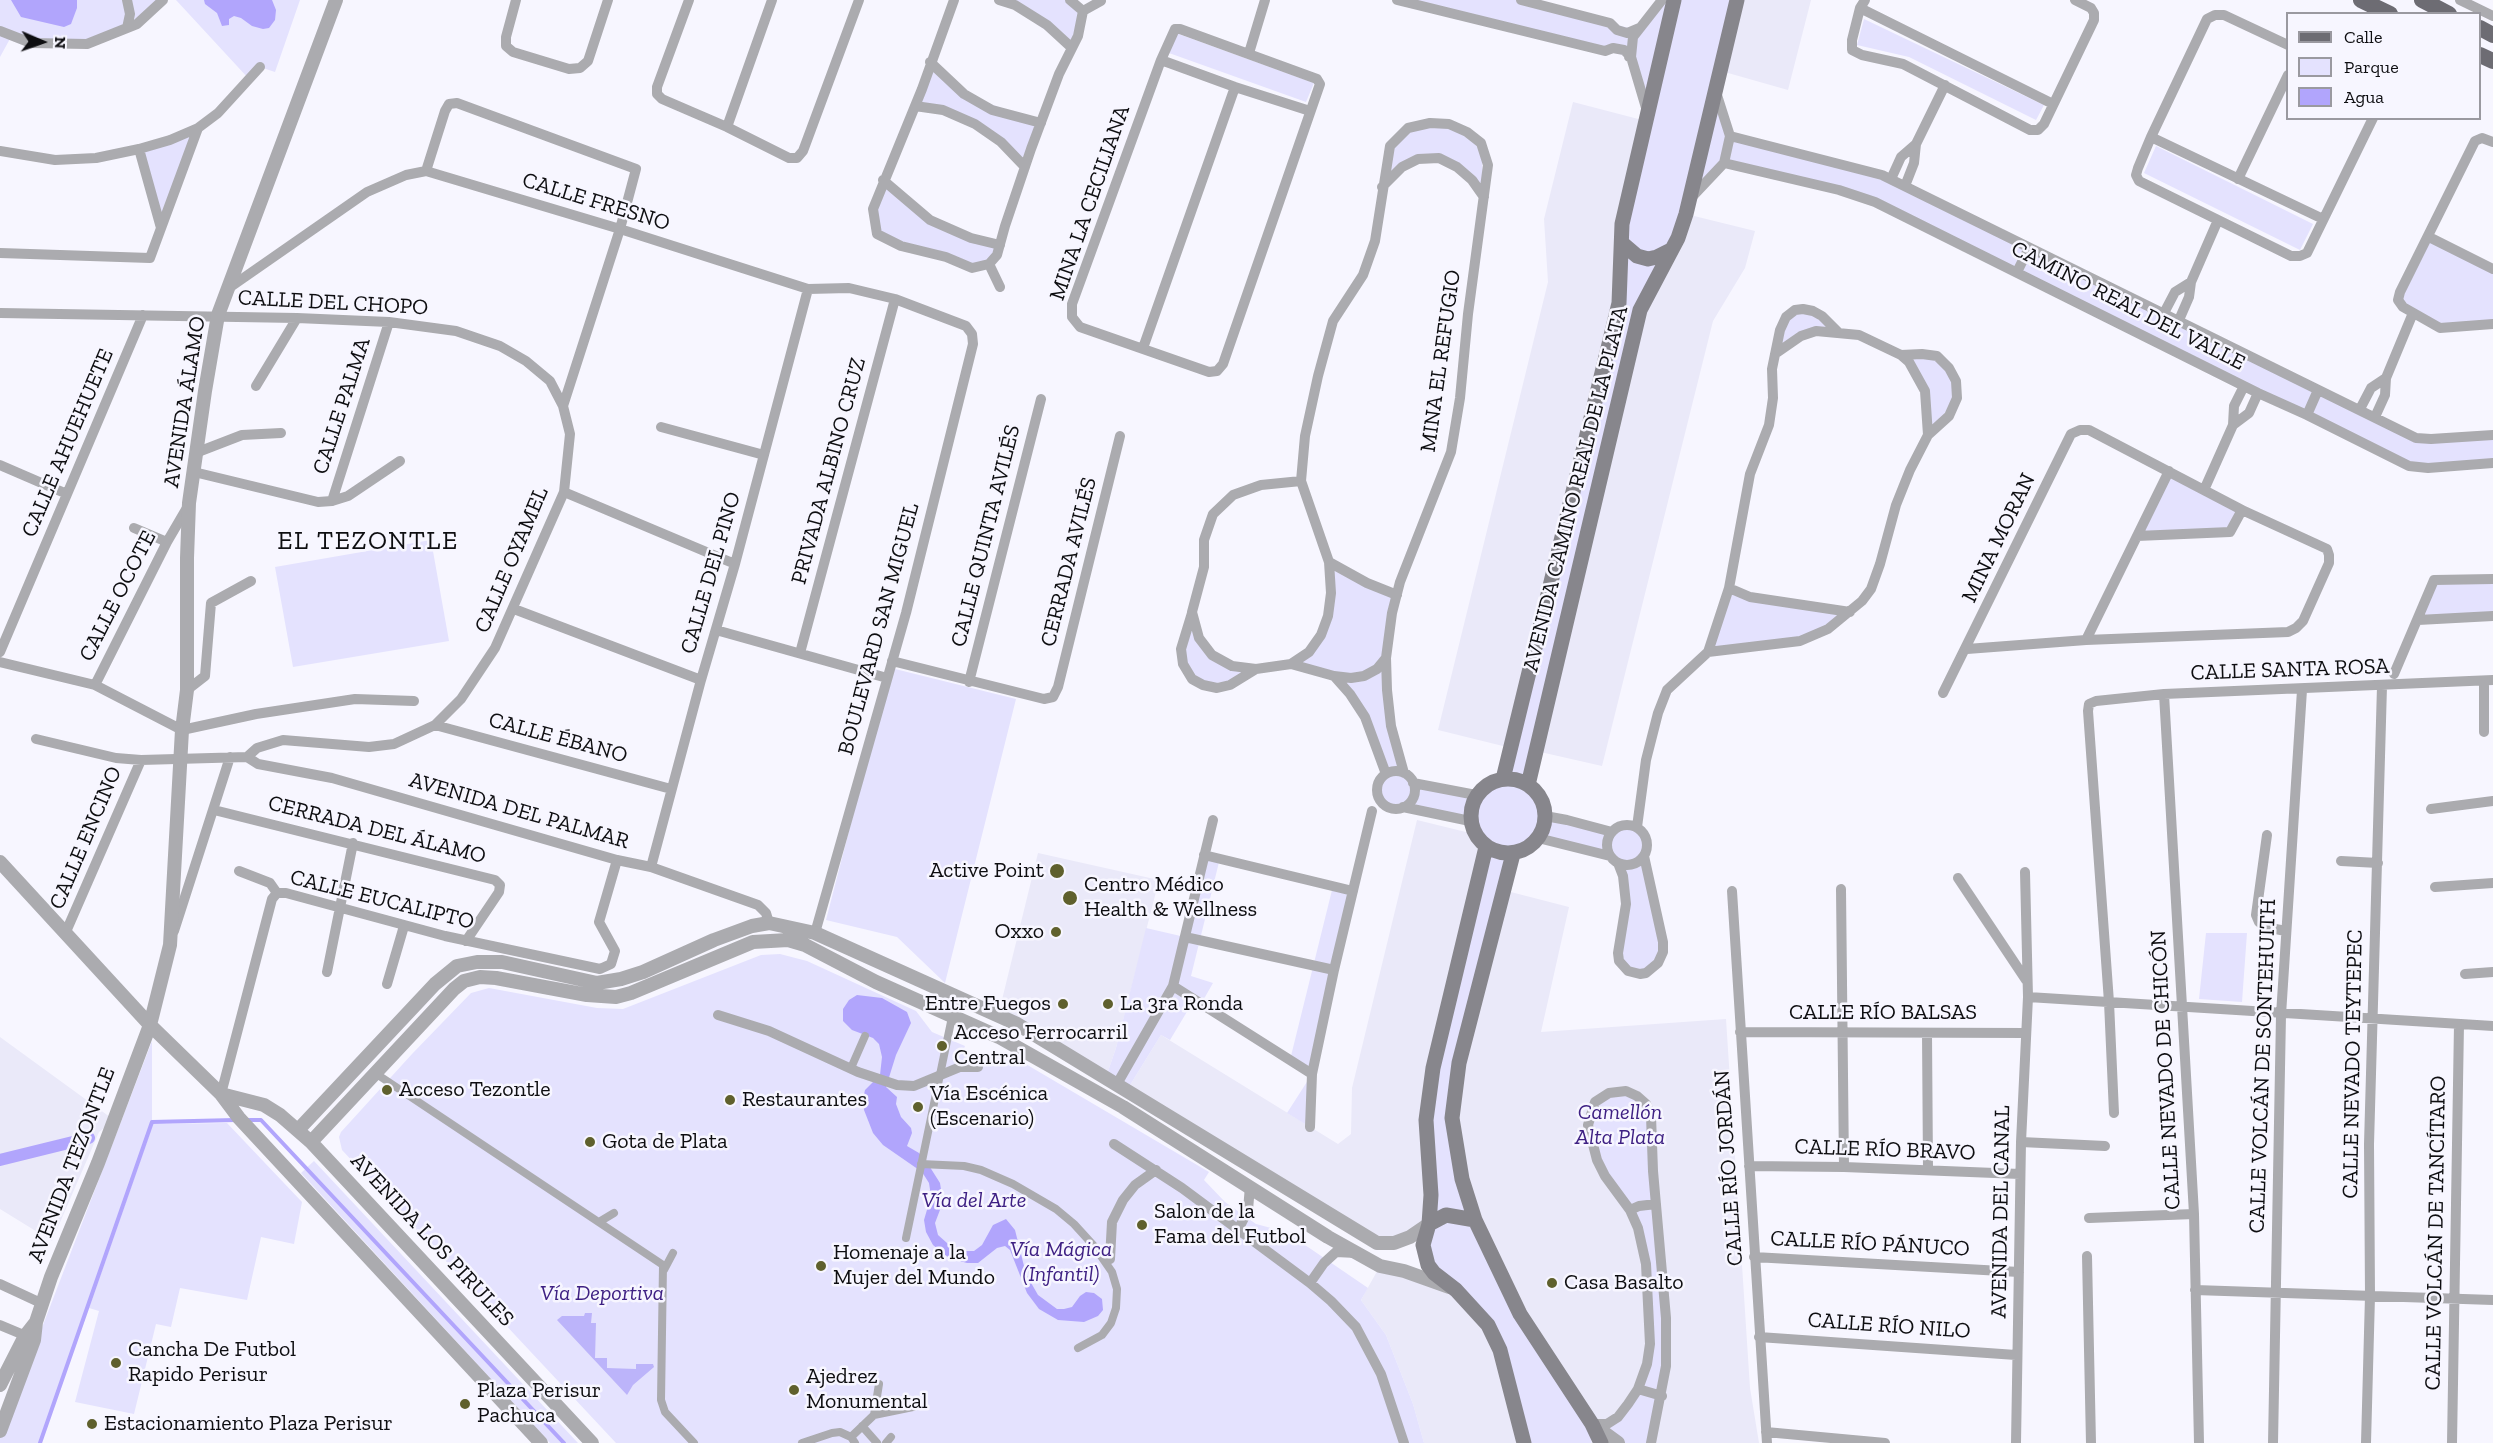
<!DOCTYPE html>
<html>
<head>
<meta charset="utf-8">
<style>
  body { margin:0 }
  #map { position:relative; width:2493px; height:1443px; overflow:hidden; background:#f7f6ff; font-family:"Zilla Slab",serif }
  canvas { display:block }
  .legend { position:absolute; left:2286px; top:12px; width:195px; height:108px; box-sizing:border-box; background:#f7f6ff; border:2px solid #9a99a0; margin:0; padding:8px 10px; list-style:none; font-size:18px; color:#0e0e11 }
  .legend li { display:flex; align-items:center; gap:12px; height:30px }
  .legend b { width:30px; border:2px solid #9a99a0 }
  .north { position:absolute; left:12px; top:12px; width:60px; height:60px; -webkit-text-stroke:4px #f7f6ff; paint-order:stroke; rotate:92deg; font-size:16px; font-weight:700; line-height:24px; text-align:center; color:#0e0e11 }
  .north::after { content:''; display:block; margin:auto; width:21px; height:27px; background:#0e0e11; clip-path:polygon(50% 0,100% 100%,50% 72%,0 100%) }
</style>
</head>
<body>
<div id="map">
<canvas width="2493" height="1443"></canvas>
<ul class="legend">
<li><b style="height:8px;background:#6d6c73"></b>Calle</li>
<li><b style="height:16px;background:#e4e2fe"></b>Parque</li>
<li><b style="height:16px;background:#b1a5fc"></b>Agua</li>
</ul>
<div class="north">N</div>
</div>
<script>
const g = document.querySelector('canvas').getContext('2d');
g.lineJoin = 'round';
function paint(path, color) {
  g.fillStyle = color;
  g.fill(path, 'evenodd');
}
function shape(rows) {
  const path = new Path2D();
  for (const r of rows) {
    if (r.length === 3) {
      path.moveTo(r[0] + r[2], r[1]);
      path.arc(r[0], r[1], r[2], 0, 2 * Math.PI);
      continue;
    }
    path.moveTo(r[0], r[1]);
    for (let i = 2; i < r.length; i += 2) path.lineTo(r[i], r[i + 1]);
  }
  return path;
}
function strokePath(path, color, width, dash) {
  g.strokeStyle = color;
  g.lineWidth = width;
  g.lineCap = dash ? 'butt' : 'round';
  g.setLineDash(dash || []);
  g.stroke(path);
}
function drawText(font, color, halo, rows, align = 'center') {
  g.font = font + ' "Zilla Slab",serif';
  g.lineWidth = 5;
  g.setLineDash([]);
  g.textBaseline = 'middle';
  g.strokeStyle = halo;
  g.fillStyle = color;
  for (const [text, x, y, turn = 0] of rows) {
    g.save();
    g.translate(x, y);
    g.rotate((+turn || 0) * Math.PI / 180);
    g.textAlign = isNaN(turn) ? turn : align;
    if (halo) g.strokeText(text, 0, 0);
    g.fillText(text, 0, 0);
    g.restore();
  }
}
paint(shape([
  [1737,0,1811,0,1788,90,1721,71],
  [1573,102,1646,121,1622,275,1511,748,1438,730,1548,282,1544,219],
  [1686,214,1755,231,1745,268,1713,321,1602,766,1536,751,1640,310],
  [1417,820,1474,834,1486,847,1429,1224,1377,1243,1127,1090,1161,1035,1338,1144,1351,1134,1352,1088],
  [1038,853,1159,880,1116,1048,1106,1077,998,1016],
  [1503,890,1569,907,1541,1032,1726,1019,1750,1388,1759,1443,1591,1443,1592,1424,1475,1220,1452,1118],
  [0,1037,114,1120,99,1132,52,1241,0,1209],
  [1380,1266,1456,1290,1488,1325,1524,1443,1424,1443,1413,1404,1386,1335,1361,1300]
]), '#eae9f9');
paint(shape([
  [0,0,163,0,137,24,87,44,11,37,0,57],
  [176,0,300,0,275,72,260,67,249,79],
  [1001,0,1065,0,1083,11,1072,48],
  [1397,0,1521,0,1629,28,1639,28,1666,0,1737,0,1716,92,1731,136,1864,169,2416,438,2493,436,2493,463,2409,466,1875,202,1724,163,1690,199,1654,279,1528,785,1537,794,1543,804,1545,816,1611,832,1624,825,1631,825,1642,831,1647,843,1644,856,1663,952,1640,974,1619,961,1626,904,1615,861,1610,856,1538,838,1530,846,1520,852,1452,1118,1475,1220,1591,1423,1618,1417,1647,1364,1642,1244,1592,1145,1595,1102,1626,1091,1646,1104,1666,1366,1651,1443,1601,1443,1592,1425,1591,1443,1524,1443,1500,1350,1424,1255,1426,1120,1486,847,1477,838,1471,826,1403,807,1391,808,1385,805,1378,796,1377,789,1378,783,1386,774,1365,717,1334,676,1291,664,1309,652,1328,616,1329,562,1397,595,1387,689,1408,776,1411,779,1476,795,1491,783,1503,779,1619,303,1623,244,1648,113,1631,57],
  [1864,19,2044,105,2036,120,1909,57,1857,45],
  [1176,33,1314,83,1306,102,1169,53],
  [930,62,964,94,1041,123,1025,167,975,124,915,106],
  [1449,124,1481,143,1484,197,1457,167,1418,159,1382,187,1390,146,1408,128],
  [198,128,161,228,140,149],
  [2156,146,2313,224,2300,250,2144,173],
  [883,180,930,220,1000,245,997,255,972,268,877,234,873,209],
  [2429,237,2493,269,2493,324,2440,328,2398,300],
  [1803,309,1838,332,1816,331,1775,354,1786,317],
  [1922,354,1949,368,1957,398,1928,435,1925,391,1909,362],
  [2169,471,2242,510,2230,532,2137,536],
  [431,540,449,641,293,667,275,567],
  [2493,579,2493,616,2418,620,2434,580],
  [1729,588,1850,612,1800,641,1708,652],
  [1192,612,1212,655,1256,669,1244,679,1203,685,1183,664],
  [891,668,1016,699,945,983,897,937,826,920],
  [1204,855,1220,858,1191,976,1213,983,1201,1004,1194,1000,1170,1040,1161,1035,1127,1090,1106,1077,1116,1048,1146,928,1185,937],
  [1333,886,1353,891,1312,1074,1310,1127,1287,1113,1312,1074,1290,1060],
  [2206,933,2247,933,2242,1002,2199,999],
  [780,954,807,961,916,1011,932,1032,965,1046,962,1054,1007,1053,1209,1172,1204,1180,1225,1202,1256,1224,1286,1232,1368,1288,1361,1300,1386,1335,1413,1404,1424,1443,616,1443,342,1150,339,1137,341,1132,412,1054,471,993,489,988,597,1008,623,1009,761,955],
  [152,1041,152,1122,40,1443,0,1443,0,1437],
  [227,1123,302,1202,294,1244,261,1237,247,1300,180,1288,171,1327,156,1324,134,1414,75,1402,99,1311,89,1308,153,1124],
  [314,1161,578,1443,550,1443,301,1173]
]), '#e4e2fe');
paint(shape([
  [585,1313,592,1313,591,1323,596,1323,595,1358,607,1358,607,1368,636,1369,636,1364,653,1364,654,1367,633,1385,627,1395,557,1320,562,1316,584,1316]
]), '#bcb4fa');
paint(shape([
  [11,0,77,0,77,8,71,24,64,27,21,17],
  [204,0,272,0,276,10,275,20,269,28,263,29,252,26,241,18,234,16,229,19,229,25,222,26,217,13,205,4],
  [857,995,882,998,907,1012,911,1023,896,1055,886,1087,897,1097,896,1104,901,1117,911,1128,912,1133,907,1146,919,1153,928,1164,940,1183,943,1202,935,1223,938,1235,956,1251,974,1251,982,1245,993,1225,1006,1219,1015,1230,1026,1274,1038,1295,1057,1309,1064,1309,1072,1307,1080,1296,1086,1292,1094,1293,1102,1299,1103,1310,1098,1316,1084,1322,1058,1320,1039,1309,1027,1293,1010,1250,1005,1246,997,1248,978,1263,967,1263,949,1258,933,1245,926,1232,924,1220,931,1196,929,1183,922,1172,883,1145,873,1133,864,1110,863,1099,865,1090,880,1075,882,1057,879,1044,873,1038,852,1030,843,1021,843,1009,849,1000]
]), '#b1a5fc');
strokePath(shape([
  [245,1120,261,1120,564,1443],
  [40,1443,152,1122,235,1120]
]), '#b1a5fc', 4);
strokePath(shape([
  [0,1160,89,1138]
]), '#b1a5fc', 12);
strokePath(shape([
  [851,1068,865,1036],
  [375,1073,663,1265,661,1400,665,1412,694,1443],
  [921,1164,964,1166,981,1170,1013,1184,1056,1209,1074,1224,1094,1246,1112,1272,1117,1289,1116,1308,1111,1323,1102,1335,1078,1348],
  [599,1222,614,1213],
  [906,1238,952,1017],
  [664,1270,673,1253],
  [874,1415,913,1407],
  [862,1426,877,1443],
  [851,1437,874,1415,879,1384],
  [802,1443,832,1433,840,1432,851,1437,855,1443],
  [886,1443,891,1437]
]), '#ababaf', 8);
strokePath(shape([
  [516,0,506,37,506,46,513,52,569,69,580,68,588,61,608,0],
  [689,0,657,87,657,94,662,99,727,127,789,158,797,158,803,151,859,0],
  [954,0,922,89,873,209,877,234,901,246,946,257,972,268,989,264,997,255,1005,226,1031,149,1059,74,1078,36,1083,11,1101,1],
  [999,0,1015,5,1047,25,1072,48],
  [1070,0,1083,11],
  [1397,0,1605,51,1613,48,1624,50,1631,57,1647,111],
  [1521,0,1610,23,1617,30,1627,33,1639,28],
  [1865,0,1860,8,1852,40,1852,50,1862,55,1903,64,2030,130,2038,130,2044,124,2094,20,2094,13,2091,8,2075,0],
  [2460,0,2493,16],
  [1860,8,2053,104],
  [127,28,130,14,127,0],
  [1175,29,1180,29,1317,79,1320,84,1223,364,1217,371,1209,372,1080,327,1072,317,1072,304,1161,60,1175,29],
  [0,31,31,43,87,44,137,24,163,0],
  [2288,45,2224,15,2215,15,2207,19,2151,137,2138,168,2136,175,2139,181,2291,256,2300,256,2307,253,2373,118],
  [1249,53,1265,0],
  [1629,57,1631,57,1633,37,1662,0],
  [1161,60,1235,87,1310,111],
  [930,62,964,94,992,110,1041,123],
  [1716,92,1730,136,1882,175,2416,438,2431,439,2493,435],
  [915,106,943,110,975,124,1001,142,1025,167],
  [727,127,772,0],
  [198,128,218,113,260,67],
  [2151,137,2323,219],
  [2493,142,2482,138,2475,141,2400,292,2398,300,2403,307,2440,328,2493,324],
  [1916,144,1945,85],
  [139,149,161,228],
  [0,151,55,160,96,158,139,149,170,140,198,128,150,258,0,253],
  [1724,163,1730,136],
  [1891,179,1901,157,1916,144,1914,163,1905,186],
  [2238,179,2288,75],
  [883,180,930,220,971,238,1000,245],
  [1382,187,1402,167,1418,159,1439,158,1457,167,1472,180,1484,197],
  [1691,198,1724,163,1839,190,1875,202,2258,393,2307,415,2409,466,2428,468,2493,463],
  [2429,237,2493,269],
  [989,264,1000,287],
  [2017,272,2029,248],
  [2191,282,2218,220],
  [229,288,367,192,406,175,426,171,620,229,808,289,849,288,895,299,966,326,972,334,973,344,906,613,815,933],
  [0,313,297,318,389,322,456,331,500,346,526,361,550,381,563,406],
  [2164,313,2175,292,2191,282,2189,297,2179,320],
  [1143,348,1235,87],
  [1775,354,1801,336,1816,331,1859,335,1901,355,1909,362,1925,391,1928,435],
  [2386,378,2413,313],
  [256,386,297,318],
  [2244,386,2234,406,2233,425,2249,413,2258,393],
  [2360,409,2371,388,2386,378,2385,395,2375,417],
  [2307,415,2318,390],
  [661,427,764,455],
  [198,452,242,435,281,433],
  [0,465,67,494],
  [194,472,318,502,332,501,348,496,400,461],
  [1301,481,1261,485,1233,495,1213,514,1204,540,1204,567,1192,612,1199,638,1212,655,1232,666,1256,669,1291,664,1334,676,1350,694,1365,717,1386,774],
  [2204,490,2233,425],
  [564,492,735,564],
  [332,501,389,322],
  [134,528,167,542],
  [2137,536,2230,532,2242,510],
  [1329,562,1367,583,1397,595],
  [1729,588,1750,597,1850,612],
  [514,609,701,680],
  [1192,613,1181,649,1183,664,1192,679,1203,685,1217,688,1230,685,1256,669],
  [2418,620,2493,616],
  [716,630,887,678],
  [2086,640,2169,471],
  [0,652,143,315],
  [1708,652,1729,588,1750,474,1769,425,1773,398,1772,369,1780,330,1786,317,1795,310,1803,309,1813,311,1822,316,1838,332],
  [800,653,895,299],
  [892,661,1044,699,1053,697,1058,687,1120,436],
  [0,662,95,685,182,730,256,714,355,699,414,701],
  [1291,664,1309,652,1321,635,1328,616,1331,593,1329,562,1301,481,1305,436,1318,376,1333,321,1363,275,1375,241,1390,146,1408,128,1430,123,1449,124,1467,132,1481,143,1488,165,1468,314,1460,398,1451,452,1400,582,1392,613,1386,658,1387,690,1391,726,1404,773],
  [2394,674,2434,580,2493,579],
  [1334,676,1351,678,1364,676,1377,669,1386,658],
  [969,682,1041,399],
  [95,685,167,542,188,506],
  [187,690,205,676,211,603,251,581],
  [1943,693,2071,434,2080,430,2089,430,2242,510,2327,549,2329,555,2329,563,2303,621,2296,628,2288,632,2086,640,1967,649],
  [2164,694,2194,1214,2199,1443],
  [435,725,671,789],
  [2484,732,2484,681],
  [36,739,116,758,141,760,247,757],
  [247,757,257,748,283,740,369,747,394,744,435,725,461,699,495,648,564,492,570,434,563,406,620,229,636,169,457,103,449,104,445,111,426,171],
  [247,757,258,764,332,778,617,860,651,867,758,905,766,913,769,923],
  [1396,790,19],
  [1413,783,1476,795],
  [1403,807,1470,821],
  [2431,809,2493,801],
  [214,810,495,880,500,885,499,892,466,941],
  [1545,816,1567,820,1612,832],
  [1627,845,20],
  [1637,827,1646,760,1658,713,1667,690,1708,652,1800,641,1828,629,1862,601,1871,589,1880,564,1896,505,1910,470,1928,435,1949,416,1957,398,1956,381,1949,368,1937,356,1922,354,1901,355],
  [2267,835,2256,915,2259,922,2265,927,2286,931],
  [1538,838,1610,856],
  [1204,855,1353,891],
  [2341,861,2378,863],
  [1618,863,1623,876,1626,904,1618,953,1619,961,1628,971,1640,974,1646,973,1658,963,1663,952,1663,942,1644,856],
  [651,867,701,680,735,564,808,289],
  [239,871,270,883,277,893],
  [1958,878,2026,980],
  [2435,887,2493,883],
  [1841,889,1844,1167],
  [1732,891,1767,1443],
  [277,893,286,893,445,936,600,969,611,964,615,951,599,922,617,860],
  [174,931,230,757],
  [65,934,141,760],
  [1185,937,1334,970],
  [327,972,353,843],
  [2465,974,2493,972],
  [387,984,404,926],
  [1173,986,1312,1074],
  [2028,997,2493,1026],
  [718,1015,769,1031,858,1072,897,1085,914,1086,960,1067,978,1067],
  [1740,1032,2025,1033],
  [1927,1033,1928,1170],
  [1117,1084,1173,986,1213,820],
  [221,1094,272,899,277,893],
  [2114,1113,2109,1002,2088,711,2089,704,2096,701,2164,694,2493,680],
  [1310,1127,1312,1074,1334,970,1372,811],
  [2021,1142,2105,1146],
  [1114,1144,1182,1188,1310,1283,1331,1301,1356,1327,1381,1374,1404,1443],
  [1749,1166,1844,1167,2020,1174],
  [1630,1210,1639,1206,1656,1204],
  [2089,1218,2194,1214],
  [1238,1230,1248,1210,1250,1186],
  [2087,1256,2091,1443],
  [1754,1257,2019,1272],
  [1110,1259,1112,1222,1123,1200,1135,1185,1156,1170],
  [1310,1283,1324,1263,1336,1252,1356,1253],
  [0,1284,43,1304],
  [2195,1290,2493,1300],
  [0,1325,31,1338],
  [1759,1337,2016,1355],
  [1638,1389,1662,1396],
  [1592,1424,1607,1424,1618,1417,1628,1404,1638,1389,1647,1364,1650,1344,1646,1264,1638,1228,1630,1210,1605,1176,1597,1160,1588,1125,1595,1102,1609,1093,1626,1091,1637,1096,1646,1104,1651,1116,1653,1171,1666,1318,1666,1366,1651,1443],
  [1766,1432,1885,1443],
  [2016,1443,2021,1142,2028,997,2025,872],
  [2273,1443,2281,1015,2302,690],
  [2366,1443,2370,1296,2369,1144,2382,686],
  [2452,1443,2459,1024]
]), '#ababaf', 10);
strokePath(shape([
  [0,862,150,1025,221,1094,239,1118,541,1443],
  [221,1094,264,1105,280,1115,311,1142,592,1443],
  [298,1130,435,984,457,966,477,962,502,962,597,983,621,979,643,972,714,940,752,926,769,923,815,933,1017,1024,1377,1243,1394,1243,1410,1237,1429,1224],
  [311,1142,454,989,464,981,480,977,496,978,587,995,616,997,631,993,753,942,788,940,805,945,876,982,999,1037,1123,1107,1328,1237,1380,1266,1404,1271,1449,1287],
  [0,1385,25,1336,36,1322],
  [1592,1424,1618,1443],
  [0,1431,34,1340,36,1322,51,1277,98,1163,150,1025,170,945,182,730,187,690,187,558,189,503,205,391,218,315,336,0]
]), '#ababaf', 14);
strokePath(shape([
  [1623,244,1637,256,1648,259,1657,257,1671,250],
  [1508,816,37],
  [1503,779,1619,303,1622,224,1674,0],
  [1528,785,1640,310,1678,238,1686,214,1737,0],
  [1486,847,1433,1068,1426,1120,1431,1195,1429,1224,1423,1245,1428,1265,1434,1273,1456,1290,1488,1325,1500,1350,1524,1443],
  [1513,854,1459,1063,1452,1118,1462,1179,1475,1220,1520,1314,1592,1424,1601,1443],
  [1429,1224,1446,1215,1475,1220]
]), '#87868c', 15);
strokePath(shape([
  [2361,0,2390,14],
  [2422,0,2449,14],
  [2480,28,2493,35],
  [2480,55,2493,61]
]), '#6d6c73', 16);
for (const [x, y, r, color] of [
  [1057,871,8,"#5f602d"],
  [1070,898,8,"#5f602d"],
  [1056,932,6,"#5f602d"],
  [1063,1004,6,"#5f602d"],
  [1108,1004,6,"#5f602d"],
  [942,1046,6,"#5f602d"],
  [387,1090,6,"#5f602d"],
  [730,1100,6,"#5f602d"],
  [918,1107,6,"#5f602d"],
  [590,1142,6,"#5f602d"],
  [1142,1225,6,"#5f602d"],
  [821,1266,6,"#5f602d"],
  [1552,1283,6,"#5f602d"],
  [116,1363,6,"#5f602d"],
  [794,1390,6,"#5f602d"],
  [465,1404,6,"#5f602d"],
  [92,1424,6,"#5f602d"]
]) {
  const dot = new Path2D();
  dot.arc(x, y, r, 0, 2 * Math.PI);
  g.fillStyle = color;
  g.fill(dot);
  strokePath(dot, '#f7f6ff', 2);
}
drawText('22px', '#0e0e11', '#f7f6ff', [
  ["CALLE FRESNO",596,202,17],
  ["MINA LA CECILIANA",1090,203,-71],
  ["CALLE DEL CHOPO",333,303,3],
  ["CAMINO REAL DEL VALLE",2128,306,27],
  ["MINA EL REFUGIO",1441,361,-82],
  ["AVENIDA ÁLAMO",185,402,-81],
  ["CALLE PALMA",342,406,-72],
  ["CALLE AHUEHUETE",68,443,-67],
  ["PRIVADA ALBINO CRUZ",829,471,-75],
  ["AVENIDA CAMINO REAL DE LA PLATA",1576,489,-76],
  ["CALLE QUINTA AVILÉS",986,536,-76],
  ["MINA MORAN",1999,538,-64],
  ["CALLE OYAMEL",512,560,-67],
  ["CERRADA AVILÉS",1069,562,-76],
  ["CALLE DEL PINO",711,573,-74],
  ["CALLE OCOTE",118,596,-63],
  ["BOULEVARD SAN MIGUEL",879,629,-75],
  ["CALLE SANTA ROSA",2290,670,-2],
  ["CALLE ÉBANO",558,738,15],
  ["AVENIDA DEL PALMAR",519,811,16],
  ["CERRADA DEL ÁLAMO",377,830,14],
  ["CALLE ENCINO",86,838,-67],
  ["CALLE EUCALIPTO",382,900,14],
  ["CALLE RÍO BALSAS",1883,1013],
  ["CALLE NEVADO TEYTEPEC",2353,1064,-89],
  ["CALLE VOLCÁN DE SONTEHUITH",2263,1066,-88],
  ["CALLE NEVADO DE CHICÓN",2166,1070,-93],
  ["CALLE RÍO BRAVO",1885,1150,2],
  ["AVENIDA TEZONTLE",72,1165,-69],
  ["CALLE RÍO JORDÁN",1729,1168,-94],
  ["AVENIDA DEL CANAL",2001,1212,-89],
  ["CALLE VOLCÁN DE TANCÍTARO",2436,1233,-89],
  ["AVENIDA LOS PIRULES",432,1240,47],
  ["CALLE RÍO PÁNUCO",1870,1244,3],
  ["CALLE RÍO NILO",1889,1326,4]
]);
drawText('22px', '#0e0e11', '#f7f6ff', [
  ["Active Point",1044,871,"right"],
  ["Centro Médico",1084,885],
  ["Health & Wellness",1084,910],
  ["Oxxo",1044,932,"right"],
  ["Entre Fuegos",1051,1004,"right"],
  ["La 3ra Ronda",1120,1004],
  ["Acceso Ferrocarril",954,1033],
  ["Central",954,1058],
  ["Acceso Tezontle",399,1090],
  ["Vía Escénica",930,1094],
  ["(Escenario)",930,1119],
  ["Restaurantes",742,1100],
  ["Gota de Plata",602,1142],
  ["Salon de la",1154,1212],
  ["Fama del Futbol",1154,1237],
  ["Homenaje a la",833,1253],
  ["Mujer del Mundo",833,1278],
  ["Casa Basalto",1564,1283],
  ["Cancha De Futbol",128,1350],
  ["Rapido Perisur",128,1375],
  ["Ajedrez",806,1377],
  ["Monumental",806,1402],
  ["Plaza Perisur",477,1391],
  ["Pachuca",477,1416],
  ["Estacionamiento Plaza Perisur",104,1424]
], 'left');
drawText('italic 22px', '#3e2083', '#f7f6ff', [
  ["Camellón",1620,1113],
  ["Alta Plata",1620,1138],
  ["Vía del Arte",974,1201],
  ["Vía Mágica",1061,1250],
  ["(Infantil)",1061,1275],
  ["Vía Deportiva",602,1294]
]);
g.letterSpacing = '1.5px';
drawText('26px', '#0e0e11', '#f7f6ff', [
  ["EL TEZONTLE",368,542]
]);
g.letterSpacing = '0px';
</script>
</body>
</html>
